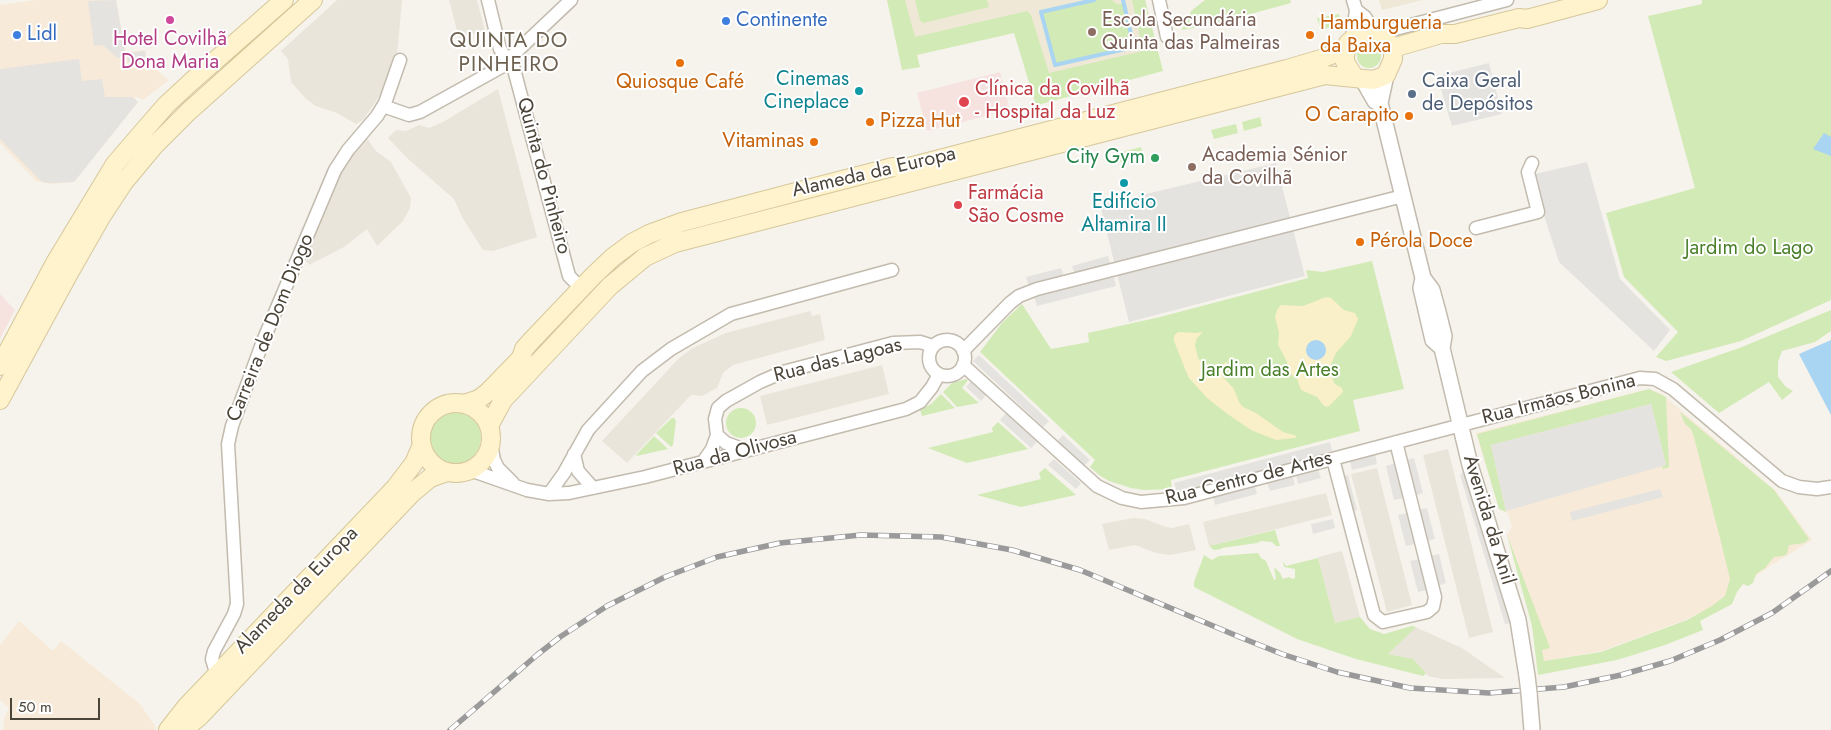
<!DOCTYPE html>
<html>
<head>
<meta charset="utf-8">
<style>
  body { margin:0 }
  #map { position:relative; width:1831px; height:730px; overflow:hidden; background:#f6f3ec; font-family:Jost,sans-serif }
  canvas { display:block }
  .scale { position:absolute; left:10px; top:698px; width:90px; height:22px; box-sizing:border-box; border:2px solid #4b4439; border-top:0; padding-left:6px; font-size:15px; line-height:18px; white-space:nowrap; color:#4b4439; -webkit-text-stroke:4px #fff; paint-order:stroke }
</style>
</head>
<body>
<div id="map">
<canvas width="1831" height="730"></canvas>
<div class="scale">50 m</div>
</div>
<script>
const g = document.querySelector('canvas').getContext('2d');
g.lineJoin = 'round';
function paint(path, color) {
  g.fillStyle = color;
  g.fill(path, 'evenodd');
}
function shape(rows) {
  const path = new Path2D();
  for (const r of rows) {
    if (r.length === 3) {
      path.moveTo(r[0] + r[2], r[1]);
      path.arc(r[0], r[1], r[2], 0, 2 * Math.PI);
      continue;
    }
    path.moveTo(r[0], r[1]);
    for (let i = 2; i < r.length; i += 2) path.lineTo(r[i], r[i + 1]);
  }
  return path;
}
function strokePath(path, color, width, dash) {
  g.strokeStyle = color;
  g.lineWidth = width;
  g.lineCap = dash ? 'butt' : 'round';
  g.setLineDash(dash || []);
  g.stroke(path);
}
function drawText(font, color, halo, rows, align = 'center') {
  g.font = font + ' Jost,sans-serif';
  g.lineWidth = 4;
  g.setLineDash([]);
  g.textBaseline = 'middle';
  g.strokeStyle = halo;
  g.fillStyle = color;
  for (const [text, x, y, turn = 0] of rows) {
    g.save();
    g.translate(x, y);
    g.rotate((+turn || 0) * Math.PI / 180);
    g.textAlign = isNaN(turn) ? turn : align;
    if (halo) g.strokeText(text, 0, 0);
    g.fillText(text, 0, 0);
    g.restore();
  }
}
paint(shape([
  [337,0,402,0,397,55,381,94,363,120,356,124,337,113,316,106,306,99,291,82,288,59,281,51],
  [449,0,477,0,485,31,459,38],
  [498,89,537,237,493,251,483,250,462,217,454,199,407,158,388,138,396,130,406,131,419,125,429,128,443,122],
  [366,137,376,151,391,162,411,198,410,208,403,221,377,246,367,229,344,247,309,265,303,257,344,165],
  [810,311,812,316,820,314,825,340,733,365,723,373,717,388,702,396,691,395,627,463,602,441,679,358,693,348,726,333],
  [882,365,889,394,767,425,760,396],
  [1448,449,1493,632,1469,638,1423,455],
  [1377,468,1412,605,1387,612,1351,474],
  [1326,493,1332,515,1209,546,1203,522],
  [1133,518,1145,519,1166,527,1172,528,1189,524,1196,550,1170,555,1156,553,1135,545,1109,550,1102,524],
  [1342,551,1360,617,1335,624,1318,557],
  [1415,627,1462,648,1505,678,1443,679,1428,676,1413,659,1388,654]
]), '#eae5da');
paint(shape([
  [36,0,116,0,126,52,145,50,148,61,164,77,169,80,143,100,137,97,134,98,138,102,74,182,51,184,36,181,0,143,0,5],
  [1649,389,1662,394,1670,401,1775,490,1812,540,1770,566,1712,607,1685,620,1601,651,1544,661,1507,535,1512,527,1508,513,1499,509,1476,433],
  [19,621,53,651,61,641,140,704,156,728,154,730,3,730,4,718,9,708,0,700,0,645]
]), '#f7ead8');
paint(shape([
  [887,0,1145,0,1160,61,1045,88,1026,16,898,48],
  [1379,0,1422,0,1382,10]
]), '#efe8d6');
paint(shape([
  [1000,72,1010,110,927,131,917,93],
  [0,294,15,310,0,339]
]), '#f6e3e0');
paint(shape([
  [887,0,905,0,915,37,1027,11,1031,15,1049,73,1143,51,1132,0,1145,0,1163,71,1034,106,1035,102,1014,33,917,55,920,67,902,70],
  [915,0,987,0,989,7,923,23,920,20],
  [1094,0,1112,0,1117,4,1124,4,1134,47,1055,65,1041,12],
  [1205,0,1290,0,1291,3,1206,26,1181,30,1187,22,1191,11],
  [1702,0,1831,0,1831,300,1741,341,1666,361,1656,357,1678,332,1624,277,1606,213,1695,188,1648,16,1702,4],
  [1339,14,1340,18,1336,24,1321,31,1317,18],
  [1369,56,12],
  [1260,117,1262,126,1244,131,1242,122],
  [1236,124,1238,133,1214,139,1211,130],
  [1141,147,1143,156,1120,162,1118,153],
  [1372,261,1404,389,1353,400,1360,431,1171,480,1172,489,1144,490,1131,488,1109,481,1099,475,1090,467,1095,460,980,352,1002,323,1022,304,1051,349,1089,342,1088,333,1160,317,1308,278,1306,270,1323,272],
  [1831,310,1831,331,1815,342,1782,351,1778,362,1778,377,1786,387,1793,391,1782,400,1769,382,1719,413,1671,372,1742,347],
  [966,379,968,380,962,388,979,403,957,407,943,392,952,383],
  [1649,389,1666,397,1669,467,1663,469,1662,466,1666,465,1651,404,1491,445,1506,512,1499,509,1477,434],
  [941,394,955,408,922,416,920,410,931,404],
  [741,423,15],
  [1680,412,1774,490,1809,539,1804,543,1789,545,1787,554,1783,556,1774,557,1765,568,1756,574,1753,583,1748,586,1743,584,1737,592,1732,604,1700,621,1703,630,1665,645,1617,660,1538,675,1532,626,1507,535,1550,648,1542,650,1544,661,1601,652,1687,620,1712,606,1725,596,1730,579,1721,542,1694,437,1691,429,1685,424],
  [455,438,26],
  [672,418,674,418,676,421,673,445,671,447,656,433],
  [998,422,1028,449,967,463,928,448,993,432,992,428],
  [654,436,668,449,636,456,637,454],
  [1045,468,1076,495,1021,507,977,495,1041,479,1039,473],
  [1275,530,1280,546,1276,546,1272,542,1261,541,1257,543,1222,548,1221,549,1214,550,1209,546],
  [1258,553,1261,558,1266,561,1274,580,1276,579,1274,567,1280,573,1283,579,1289,577,1293,579,1295,578,1295,569,1284,567,1283,561,1286,566,1318,558,1335,623,1360,617,1370,629,1384,634,1412,626,1416,627,1388,654,1413,659,1426,673,1423,676,1356,659,1297,639,1194,587,1194,582,1204,555,1212,560,1219,556]
]), '#d2eab5');
paint(shape([
  [1326,297,1331,298,1344,310,1355,313,1358,319,1351,336,1336,353,1331,364,1332,378,1335,384,1342,388,1343,392,1328,407,1324,406,1317,397,1301,390,1297,379,1290,373,1287,362,1278,345,1279,333,1275,317,1277,310,1281,305,1303,306],
  [1178,332,1196,333,1203,332,1197,338,1195,345,1198,358,1202,363,1213,367,1222,365,1228,361,1223,377,1234,389,1239,402,1243,407,1256,413,1283,432,1297,436,1295,438,1276,440,1251,430,1226,413,1207,398,1189,378,1185,369,1174,341,1174,336]
]), '#f9efc9');
paint(shape([
  [116,0,125,53,145,51,146,59,128,62,127,56,117,58,103,45,94,46,88,1],
  [79,59,82,81,102,79,105,97,132,97,138,102,74,182,50,183,42,182,0,139,0,69],
  [1489,63,1502,114,1452,126,1437,76],
  [1587,162,1620,279,1670,330,1654,351,1559,262,1531,175],
  [1276,163,1305,276,1129,322,1100,205],
  [1108,256,1110,264,1075,274,1072,266],
  [1061,268,1064,276,1029,286,1026,277],
  [1114,277,1116,286,1037,306,1034,296],
  [979,355,1049,421,1043,427,973,361],
  [971,381,986,395,981,401,966,387],
  [1651,404,1666,465,1506,511,1491,445],
  [1006,413,1038,441,1031,448,1000,420],
  [1063,435,1090,460,1084,466,1057,441],
  [1330,442,1332,451,1301,460,1177,492,1174,483],
  [1375,454,1377,464,1352,470,1350,461],
  [1414,458,1423,493,1414,496,1405,460],
  [1054,459,1081,483,1076,489,1048,465],
  [1396,463,1404,498,1394,500,1386,466],
  [1318,469,1321,478,1298,484,1296,475],
  [1464,471,1511,623,1505,624,1460,475],
  [1348,475,1357,510,1353,511,1344,476],
  [1293,476,1295,485,1270,491,1267,483],
  [1255,486,1257,494,1215,505,1213,497],
  [1660,489,1663,497,1572,521,1570,512],
  [1427,508,1435,539,1426,541,1418,510],
  [1408,513,1415,544,1406,546,1398,515],
  [1333,519,1335,528,1313,534,1311,524],
  [1439,554,1446,583,1437,586,1430,556],
  [1419,559,1427,590,1418,592,1410,561]
]), '#e5e3e0');
paint(shape([
  [1824,133,1831,137,1831,156,1813,149],
  [1316,350,10],
  [1831,340,1831,415,1799,354]
]), '#a9d4f2');
strokePath(shape([
  [1094,0,1041,12,1055,65,1134,47,1123,0]
]), '#a9d4f2', 4);
const minor = shape([
  [488,0,500,49,504,55,511,58],
  [571,0,515,53,511,58,569,276,581,288],
  [1159,0,1167,37],
  [1356,10,1365,17,1374,31],
  [1380,33,1507,0],
  [1352,39,1356,10,1353,0],
  [383,106,409,115,420,112,512,61],
  [1476,228,1538,212,1528,172,1532,163],
  [947,358,18],
  [963,351,1010,303,1019,296,1037,289,1403,196],
  [963,365,1097,486,1122,498,1141,502,1184,498,1640,378,1655,379,1673,389,1782,481,1799,487,1817,489,1831,487],
  [717,435,726,443,745,450],
  [491,444,494,460,498,468,513,483],
  [574,454,578,471,593,488],
  [1333,459,1374,615,1383,622,1427,612,1433,607,1435,597,1396,442],
  [703,462,712,449,717,435,715,419,718,408,726,401,760,382,783,372,893,343,920,342,933,346],
  [470,470,527,490,549,494,569,493,645,477,906,409,920,402,932,387,939,374],
  [549,494,564,473,588,430,642,371,671,349,731,314,892,270],
  [218,673,214,666,212,659,214,651,234,614,237,604,228,444,232,426,263,341,335,170,348,150,377,116,385,103,400,60]
]);
const tertiary = shape([
  [1386,75,1380,103,1423,278,1432,290,1438,312,1444,336,1442,348,1470,465,1518,620,1527,676],
  [1363,80,1375,101,1380,103],
  [1423,278,1421,288,1433,340,1442,348],
  [1529,693,1532,730]
]);
const secondary = shape([
  [1393,48,1441,34,1455,34,1519,18,1527,19,1598,0],
  [0,366,55,263,115,164,166,105,192,81,284,0],
  [0,400,68,275,101,217,124,182,154,146,188,112,313,0],
  [456,438,35],
  [464,404,479,399,488,392,521,358,524,349,532,340,593,276,613,257,632,243,649,234,682,222,819,186,893,167,905,168,1287,69,1321,59,1346,49],
  [489,426,503,400,610,286,645,257,675,243,1325,75,1374,80,1386,75,1393,59,1393,48,1380,33,1374,31,1359,34,1348,43,1345,55,1345,62,1355,78],
  [168,730,186,707,395,488,414,463,421,447],
  [183,730,199,717,412,493,430,478,447,472]
]);
strokePath(minor, '#c2bbae', 15);
strokePath(tertiary, '#c2bbae', 18);
strokePath(secondary, '#d6c79b', 20);
strokePath(minor, '#fff', 12);
strokePath(tertiary, '#fff', 15);
strokePath(secondary, '#fff3cd', 18);
const rail = shape([
  [450,730,537,655,560,637,607,606,665,577,717,557,780,543,861,535,941,537,1012,550,1080,570,1242,638,1282,654,1337,672,1410,688,1489,693,1564,687,1621,675,1670,661,1720,640,1772,613,1831,571]
]);
strokePath(rail, '#9a9a9a', 5.5);
strokePath(rail, '#fff', 4, [11]);
const tertiaryBridge = shape([
  [1527,676,1529,693]
]);
strokePath(tertiaryBridge, '#c2bbae', 18, []);
strokePath(tertiaryBridge, '#fff', 15);
for (const [x, y, r, color] of [
  [170,20,5,"#d1479c"],
  [726,21,5,"#3f7fe0"],
  [1092,32,5,"#8d6e63"],
  [17,35,5,"#3f7fe0"],
  [1310,35,5,"#e8710a"],
  [680,63,5,"#e8710a"],
  [859,91,5,"#0f9aa8"],
  [1412,94,5,"#5c6f8a"],
  [964,102,6,"#e0444e"],
  [1409,116,5,"#e8710a"],
  [870,122,5,"#e8710a"],
  [814,142,5,"#e8710a"],
  [1155,158,5,"#2e9e5b"],
  [1192,167,5,"#8d6e63"],
  [1124,183,5,"#0f9aa8"],
  [958,205,5,"#e0444e"],
  [1360,242,5,"#e8710a"]
]) {
  const dot = new Path2D();
  dot.arc(x, y, r, 0, 2 * Math.PI);
  g.fillStyle = color;
  g.fill(dot);
  strokePath(dot, '#fff', 2);
}
drawText('20px', '#366cbe', '#fff', [
  ["Continente",736,21],
  ["Lidl",27,35]
], 'left');
drawText('20px', '#785e54', '#fff', [
  ["Escola Secundária",1102,21],
  ["Quinta das Palmeiras",1102,44],
  ["Academia Sénior",1202,156],
  ["da Covilhã",1202,179]
], 'left');
drawText('20px', '#c56008', '#fff', [
  ["Hamburgueria",1320,24],
  ["da Baixa",1320,47],
  ["Quiosque Café",680,83,"center"],
  ["O Carapito",1399,116,"right"],
  ["Pizza Hut",880,122],
  ["Vitaminas",804,142,"right"],
  ["Pérola Doce",1370,242]
], 'left');
drawText('20px', '#b23c85', '#fff', [
  ["Hotel Covilhã",170,40],
  ["Dona Maria",170,63]
]);
drawText('20px', '#0d838f', '#fff', [
  ["Cinemas",849,80],
  ["Cineplace",849,103],
  ["Edifício",1124,203,"center"],
  ["Altamira II",1124,226,"center"]
], 'right');
drawText('20px', '#4e5e75', '#fff', [
  ["Caixa Geral",1422,82],
  ["de Depósitos",1422,105]
], 'left');
drawText('20px', '#be3a42', '#fff', [
  ["Clínica da Covilhã",975,90],
  ["- Hospital da Luz",975,113],
  ["Farmácia",968,194],
  ["São Cosme",968,217]
], 'left');
drawText('20px', '#27864d', '#fff', [
  ["City Gym",1145,158]
], 'right');
drawText('20px', '#4b4439', '#fff', [
  ["Alameda da Europa",874,173,-13],
  ["Quinta do Pinheiro",543,176,75],
  ["Carreira de Dom Diogo",271,328,-68],
  ["Rua das Lagoas",838,361,-14],
  ["Rua Irmãos Bonina",1559,400,-14],
  ["Rua da Olivosa",735,454,-15],
  ["Rua Centro de Artes",1249,479,-14],
  ["Avenida da Anil",1488,520,73],
  ["Alameda da Europa",297,591,-46]
]);
drawText('20px', '#4a7f2a', '#fff', [
  ["Jardim do Lago",1749,249],
  ["Jardim das Artes",1270,371]
]);
g.letterSpacing = '1px';
drawText('21px', '#6e6250', '#fff', [
  ["QUINTA DO",509,42],
  ["PINHEIRO",509,66]
]);
g.letterSpacing = '0px';
</script>
</body>
</html>
